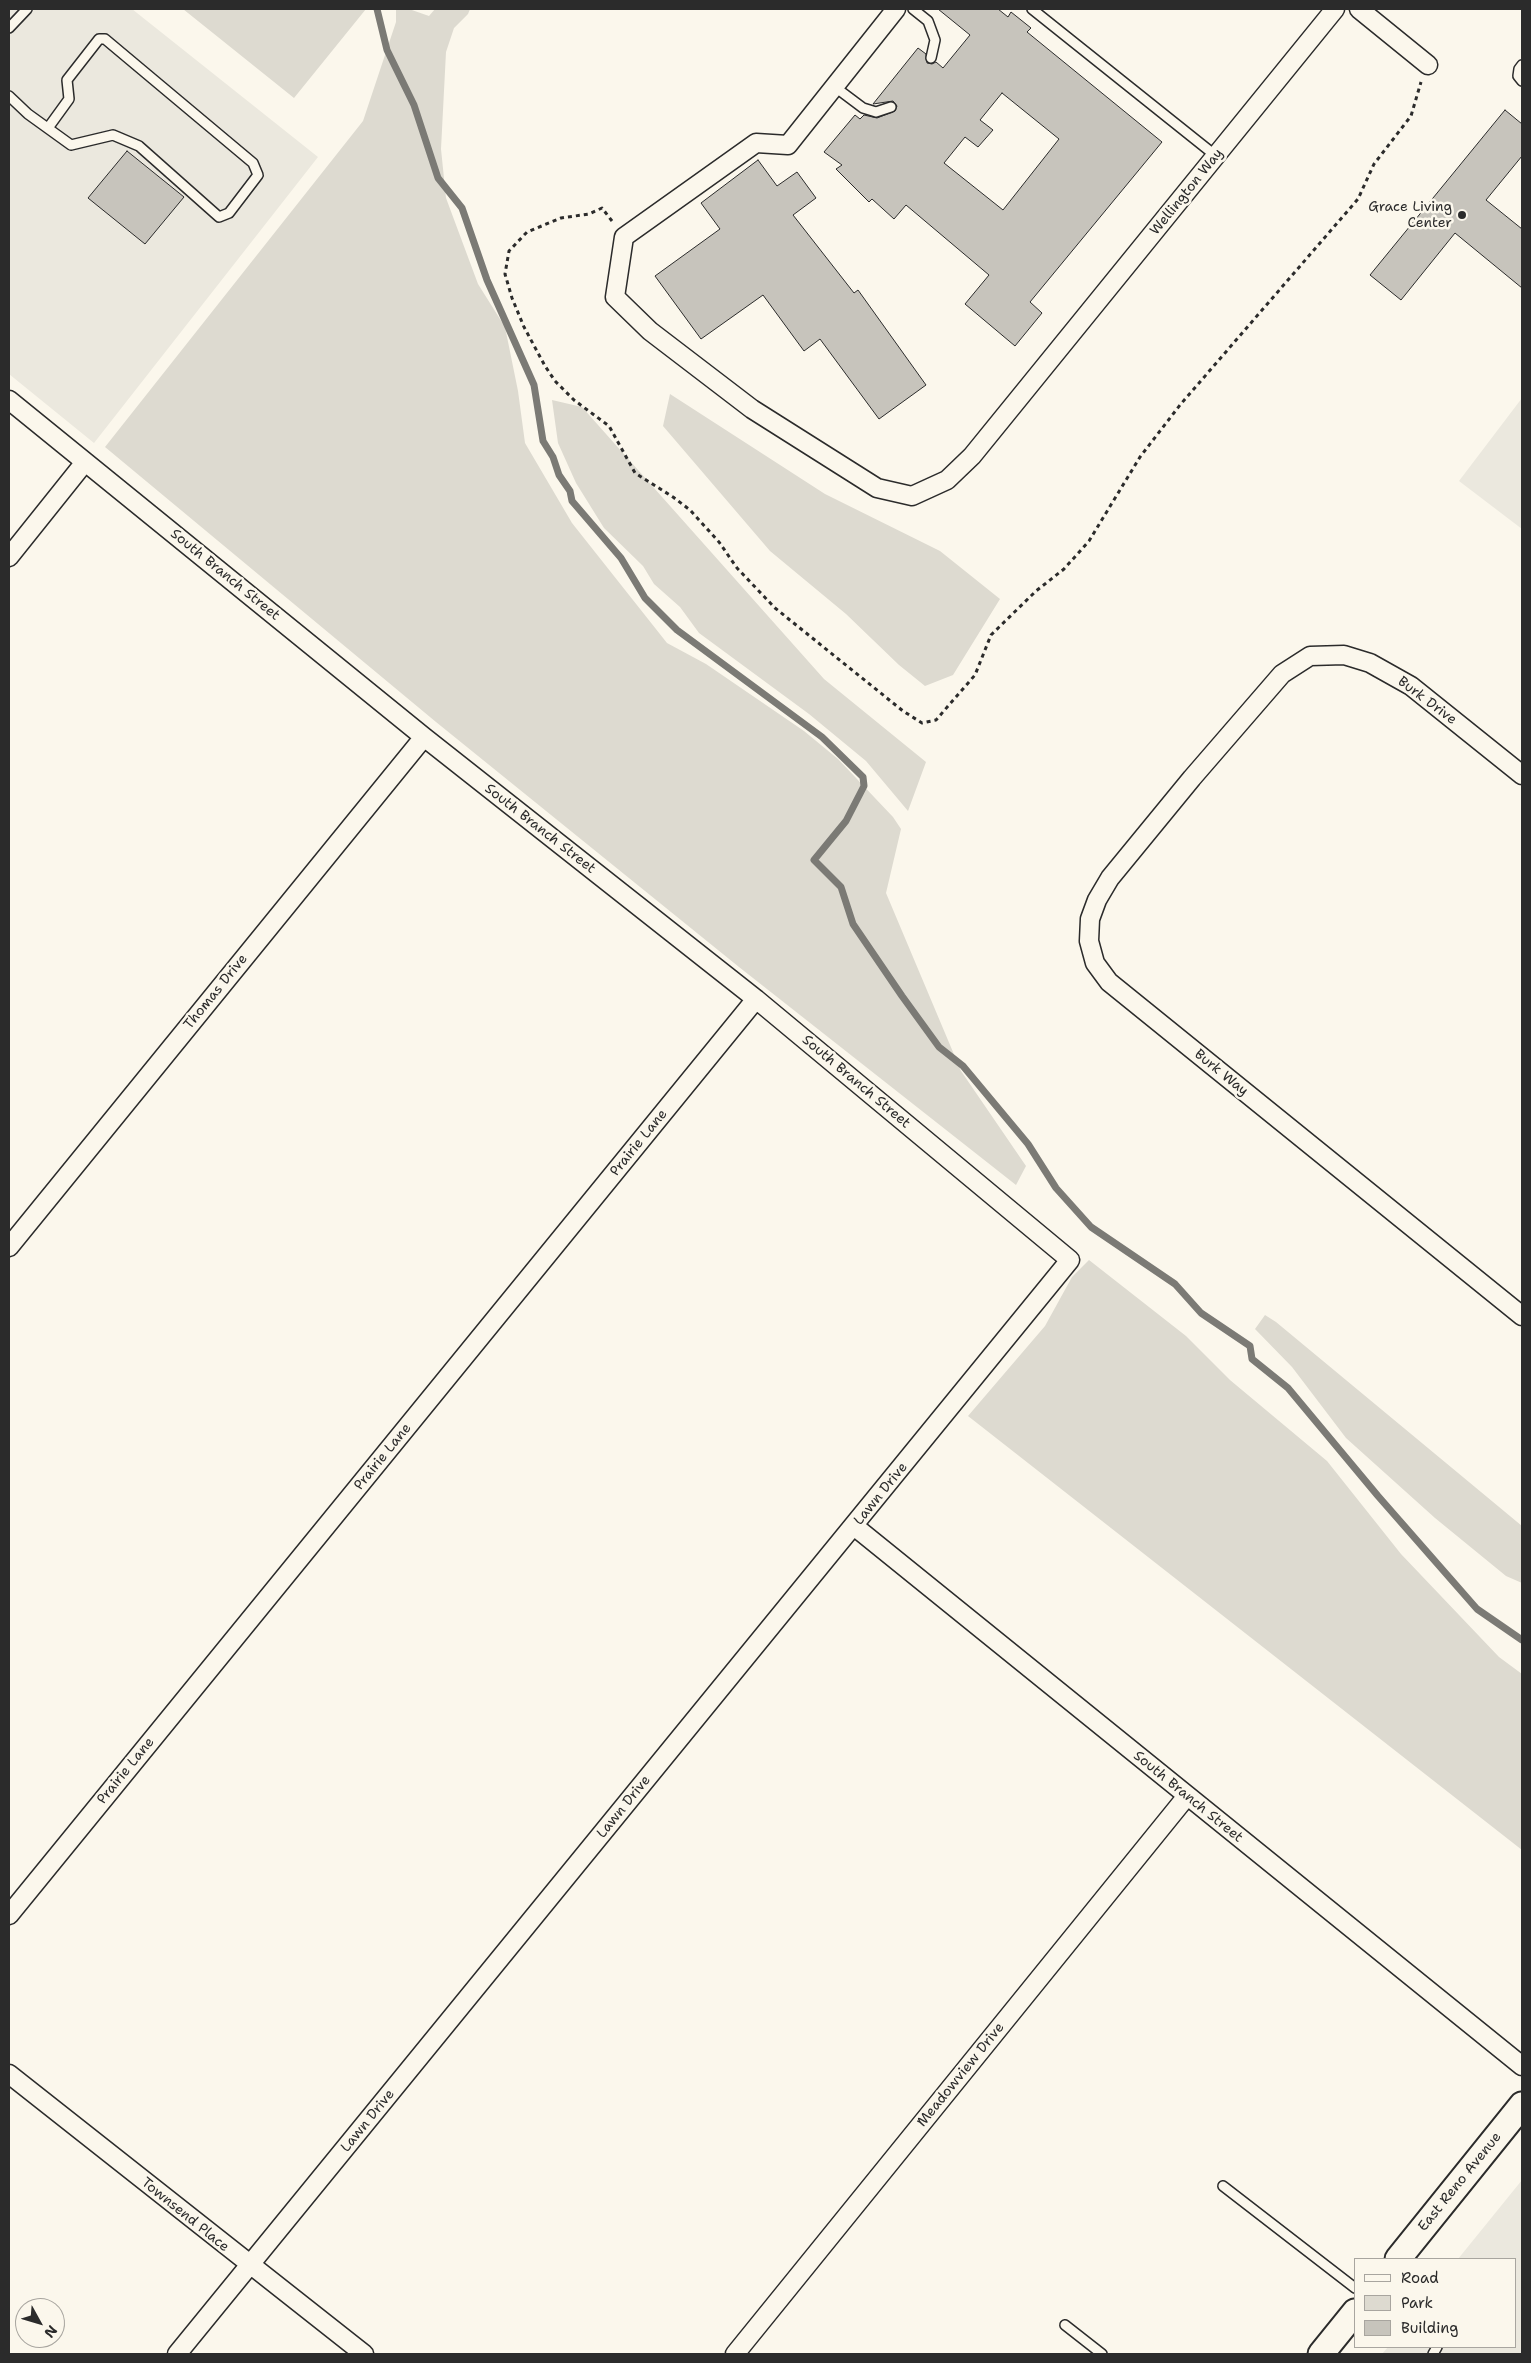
<!DOCTYPE html>
<html>
<head>
<meta charset="utf-8">
<style>
  body { margin:0 }
  #map { position:relative; width:1531px; height:2363px; overflow:hidden; background:#fbf7ec; font-family:"Shantell Sans",sans-serif }
  canvas { display:block }
  .frame { position:absolute; inset:0; border:10px solid #2b2b2b; pointer-events:none }
  .legend { position:absolute; left:1354px; top:2258px; width:162px; height:90px; box-sizing:border-box; background:#fbf7ec; border:1px solid #a8a59f; margin:0; padding:6px 9px; list-style:none; font-size:15px; color:#2b2b2b }
  .legend li { display:flex; align-items:center; gap:10px; height:25px }
  .legend b { width:25px; border:1px solid #a8a59f }
  .north { position:absolute; left:15px; top:2298px; width:50px; height:50px; box-sizing:border-box; background:#fbf7ec; border:1px solid #a8a59f; border-radius:50%; rotate:129deg; font-size:14px; font-weight:700; line-height:20px; text-align:center; color:#2b2b2b }
  .north::after { content:''; display:block; margin:auto; width:18px; height:22px; background:#2b2b2b; clip-path:polygon(50% 0,100% 100%,50% 72%,0 100%) }
</style>
</head>
<body>
<div id="map">
<canvas width="1531" height="2363"></canvas>
<div class="frame"></div>
<ul class="legend">
<li><b style="height:6px;background:#fbf7ec"></b>Road</li>
<li><b style="height:14px;background:#dddad0"></b>Park</li>
<li><b style="height:14px;background:#c7c4bc"></b>Building</li>
</ul>
<div class="north">N</div>
</div>
<script>
const g = document.querySelector('canvas').getContext('2d');
g.lineJoin = 'round';
function paint(path, color) {
  g.fillStyle = color;
  g.fill(path, 'evenodd');
}
function shape(rows) {
  const path = new Path2D();
  for (const r of rows) {
    path.moveTo(r[0], r[1]);
    for (let i = 2; i < r.length; i += 2) path.lineTo(r[i], r[i + 1]);
  }
  return path;
}
function strokePath(path, color, width, dash) {
  g.strokeStyle = color;
  g.lineWidth = width;
  g.lineCap = dash ? 'butt' : 'round';
  g.setLineDash(dash || []);
  g.stroke(path);
}
function drawText(font, color, halo, rows, align = 'center') {
  g.font = font + ' "Shantell Sans",sans-serif';
  g.lineWidth = 5;
  g.setLineDash([]);
  g.textBaseline = 'middle';
  g.strokeStyle = halo;
  g.fillStyle = color;
  for (const [text, x, y, turn = 0] of rows) {
    g.save();
    g.translate(x, y);
    g.rotate((+turn || 0) * Math.PI / 180);
    g.textAlign = isNaN(turn) ? turn : align;
    if (halo) g.strokeText(text, 0, 0);
    g.fillText(text, 0, 0);
    g.restore();
  }
}
paint(shape([
  [9,9,132,9,318,157,94,443,9,374],
  [1522,398,1522,529,1459,481],
  [1522,2180,1522,2354,1382,2354,1388,2347,1515,2347,1515,2259,1458,2259]
]), '#ebe8de');
paint(shape([
  [183,9,366,9,294,98],
  [396,9,409,9,429,16,435,9,470,9,468,14,454,28,446,52,441,149,446,198,478,284,505,327,518,391,525,443,572,523,667,643,706,664,804,731,838,759,893,817,901,829,886,893,961,1071,1026,1166,1016,1185,739,967,436,722,105,447,363,121,396,22],
  [670,394,825,494,940,551,1000,599,953,675,925,686,899,665,846,614,770,551,663,426],
  [552,400,582,407,824,679,926,762,908,811,866,761,809,714,699,633,680,607,654,584,643,566,604,528,576,483,558,443],
  [1089,1260,1186,1336,1230,1380,1327,1461,1401,1554,1499,1657,1522,1674,1522,1850,968,1416,1045,1326,1072,1277],
  [1265,1315,1276,1322,1522,1526,1522,1583,1506,1576,1435,1518,1346,1438,1292,1367,1255,1329]
]), '#dddad0');
strokePath(shape([
  [377,9,387,50,414,105,438,178,462,208,487,280,534,385,543,441,553,457,559,475,570,491,572,501,621,558,645,598,677,630,822,737,863,777,864,786,846,821,814,860,841,887,853,924,902,996,939,1047,963,1066,1028,1144,1056,1188,1091,1227,1175,1284,1201,1313,1250,1346,1252,1359,1288,1388,1378,1496,1477,1609,1522,1640]
]), '#7b7a75', 7);
const building = shape([
  [938,9,998,9,1008,17,1011,12,1031,28,1027,32,1162,142,1030,302,1042,313,1015,346,965,304,989,275,906,205,894,219,872,199,869,202,836,169,842,165,824,152,855,115,860,119,864,115,877,118,895,111,897,106,893,101,873,104,918,48,926,54,927,63,932,64,936,62,943,68,970,35,938,9],
  [1002,93,1059,139,1003,210,944,163,965,137,978,147,993,130,980,120,1002,93],
  [1505,110,1522,124,1522,156,1486,200,1522,229,1522,288,1455,233,1401,300,1370,275,1505,110],
  [127,151,184,197,145,244,88,198,127,151],
  [758,160,777,186,797,172,816,198,793,215,854,293,858,290,926,385,879,419,820,339,804,351,763,295,701,339,655,276,720,229,701,203,758,160]
]);
paint(building, '#c7c4bc');
strokePath(building, '#2b2b2b', 1);
const lane = shape([
  [913,9,928,21,935,40,931,58],
  [1032,9,1216,156],
  [9,28,27,9],
  [1522,65,1519,69,1518,76,1522,81],
  [835,87,863,108,876,112,891,107],
  [9,96,28,114,71,145,113,135,139,146,219,217,229,213,258,175,253,163,105,39,99,39,67,80,69,99,48,128],
  [1223,2186,1355,2288],
  [1065,2325,1102,2354],
  [1433,2354,1437,2347]
]);
const street = shape([
  [896,9,788,145,756,143,624,237,615,297,650,331,752,409,877,488,912,496,947,480,972,456,1335,9],
  [1359,9,1428,65],
  [9,400,424,737,756,999,1070,1260,177,2354],
  [9,557,85,462],
  [1522,775,1411,686,1370,663,1344,655,1310,656,1282,674,1192,778,1110,878,1097,900,1090,919,1089,941,1095,963,1109,982,1522,1316],
  [9,1247,424,737],
  [854,1526,1522,2066],
  [9,1915,756,999],
  [9,2074,364,2354],
  [735,2354,1187,1796]
]);
const secondary = shape([
  [1398,2259,1522,2105],
  [1321,2354,1355,2312]
]);
strokePath(lane, '#2b2b2b', 12);
strokePath(street, '#2b2b2b', 21);
strokePath(secondary, '#2b2b2b', 29);
strokePath(shape([
  [612,221,602,208,589,214,561,218,527,232,509,251,505,274,512,298,524,327,545,366,555,381,574,400,609,426,635,473,673,497,690,510,719,542,737,568,775,608,903,711,922,723,936,720,975,675,991,635,1036,591,1064,569,1089,541,1140,457,1180,405,1358,199,1374,164,1411,116,1421,82]
]), '#2b2b2b', 3, [4, 4]);
strokePath(lane, '#fbf7ec', 9);
strokePath(street, '#fbf7ec', 18);
strokePath(secondary, '#fbf7ec', 25);
for (const [x, y, r, color] of [
  [1462,215,5,"#2b2b2b"]
]) {
  const dot = new Path2D();
  dot.arc(x, y, r, 0, 2 * Math.PI);
  g.fillStyle = color;
  g.fill(dot);
  strokePath(dot, '#fbf7ec', 2);
}
drawText('14px', '#2b2b2b', '#fbf7ec', [
  ["Wellington Way",1187,192,-51],
  ["South Branch Street",225,575,39],
  ["Burk Drive",1427,701,37],
  ["South Branch Street",540,829,38],
  ["Thomas Drive",216,992,-51],
  ["Burk Way",1221,1073,39],
  ["South Branch Street",856,1082,40],
  ["Prairie Lane",639,1143,-51],
  ["Prairie Lane",383,1457,-51],
  ["Lawn Drive",881,1494,-51],
  ["Prairie Lane",126,1771,-51],
  ["South Branch Street",1188,1797,39],
  ["Lawn Drive",624,1807,-51],
  ["Meadowview Drive",961,2075,-51],
  ["Lawn Drive",368,2121,-51],
  ["East Reno Avenue",1460,2182,-51],
  ["Townsend Place",185,2215,39]
]);
drawText('14px', '#2b2b2b', '#fbf7ec', [
  ["Grace Living",1452,207],
  ["Center",1452,223]
], 'right');
</script>
</body>
</html>
